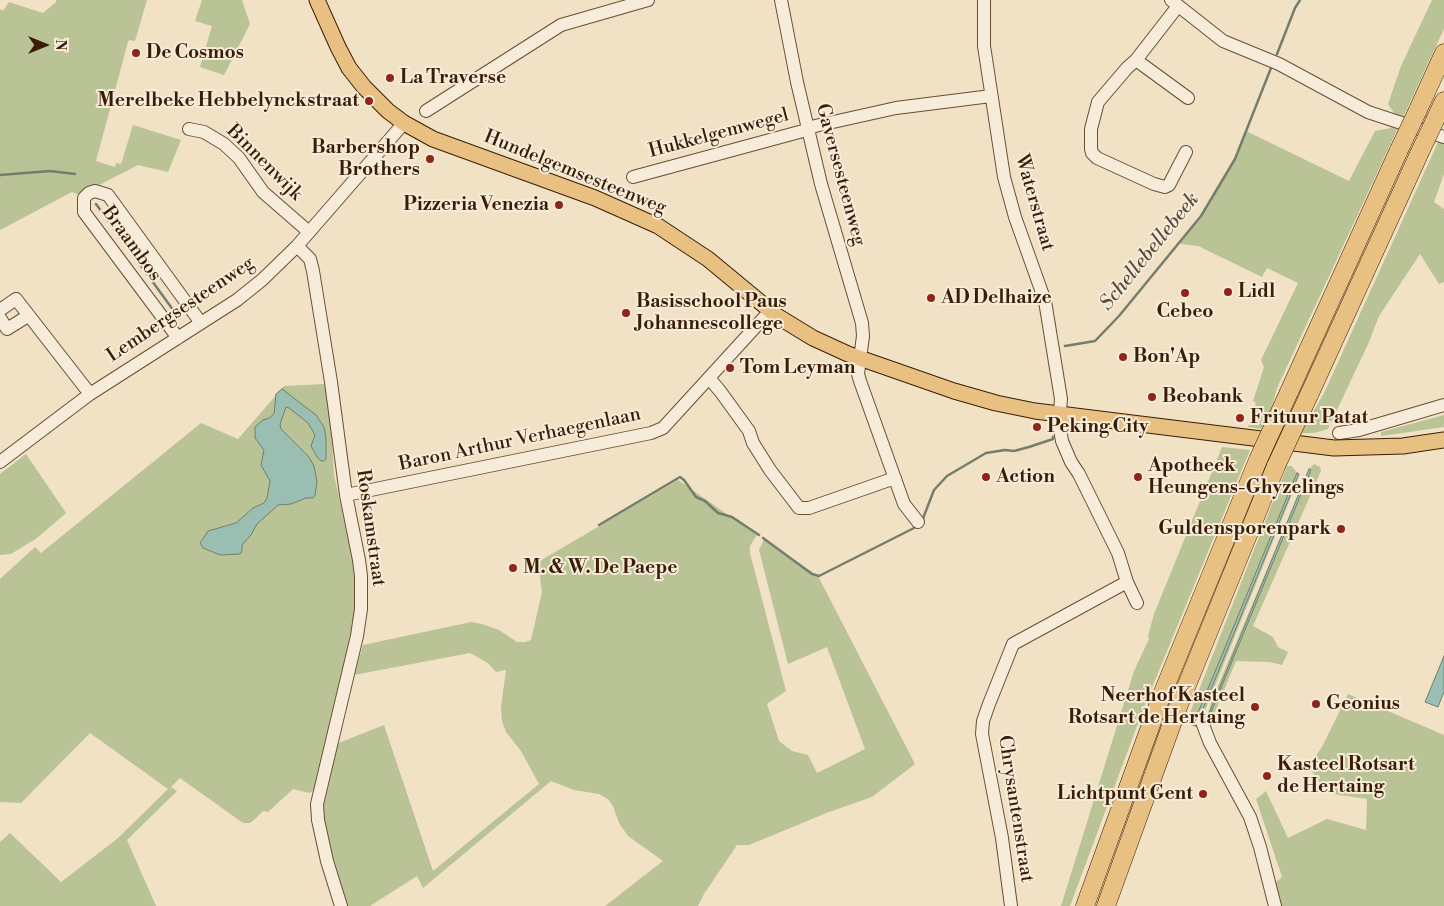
<!DOCTYPE html>
<html>
<head>
<meta charset="utf-8">
<style>
  body { margin:0 }
  #map { position:relative; width:1444px; height:906px; overflow:hidden; background:#f1e1c5; font-family:"Libre Bodoni",serif }
  canvas { display:block }
  .north { position:absolute; left:20px; top:20px; width:50px; height:50px; -webkit-text-stroke:4px #f6ecd9; paint-order:stroke; rotate:90deg; font-size:14px; font-weight:700; line-height:20px; text-align:center; color:#3b1d05 }
  .north::after { content:''; display:block; margin:auto; width:18px; height:22px; background:#3b1d05; clip-path:polygon(50% 0,100% 100%,50% 72%,0 100%) }
</style>
</head>
<body>
<div id="map">
<canvas width="1444" height="906"></canvas>
<div class="north">N</div>
</div>
<script>
const g = document.querySelector('canvas').getContext('2d');
g.lineJoin = 'round';
function paint(path, color) {
  g.fillStyle = color;
  g.fill(path, 'evenodd');
}
function shape(rows) {
  const path = new Path2D();
  for (const r of rows) {
    path.moveTo(r[0], r[1]);
    for (let i = 2; i < r.length; i += 2) path.lineTo(r[i], r[i + 1]);
  }
  return path;
}
function strokePath(path, color, width, dash) {
  g.strokeStyle = color;
  g.lineWidth = width;
  g.lineCap = dash ? 'butt' : 'round';
  g.setLineDash(dash || []);
  g.stroke(path);
}
function drawText(font, color, halo, rows, align = 'center') {
  g.font = font + ' "Libre Bodoni",serif';
  g.lineWidth = 4;
  g.setLineDash([]);
  g.textBaseline = 'middle';
  g.strokeStyle = halo;
  g.fillStyle = color;
  for (const [text, x, y, turn = 0] of rows) {
    g.save();
    g.translate(x, y);
    g.rotate((+turn || 0) * Math.PI / 180);
    g.textAlign = isNaN(turn) ? turn : align;
    if (halo) g.strokeText(text, 0, 0);
    g.fillText(text, 0, 0);
    g.restore();
  }
}
paint(shape([
  [56,0,147,0,135,41,129,40,128,42,96,161,115,167,116,163,121,164,133,125,181,140,168,172,138,165,80,195,72,192,0,230,0,9,3,11,9,2,43,13,56,2],
  [202,0,242,0,250,24,224,75,200,67,212,26,195,21],
  [1432,0,1444,0,1444,29,1277,388,1271,410,1262,429,1248,427,1256,403,1253,401,1264,367,1261,360,1298,283,1267,268,1262,277,1198,246,1181,244,1180,242,1201,216,1235,159,1246,131,1349,181,1375,131,1391,128,1396,116,1388,104,1401,66],
  [1444,129,1444,174,1434,202,1444,209,1444,282,1439,284,1420,254,1379,316,1369,342,1328,429,1314,433,1301,433,1324,393],
  [324,384,330,403,334,475,353,559,356,588,354,620,317,782,313,791,309,793,293,789,268,812,263,811,254,820,250,823,243,823,180,778,171,787,177,791,127,840,156,906,0,906,0,842,10,833,61,882,117,839,168,789,90,733,21,803,0,802,0,579,35,547,41,553,201,423,238,439,284,386],
  [1444,415,1444,427,1381,436,1381,432],
  [1222,447,1250,450,1146,702,1070,906,1061,906,1134,671,1149,639,1148,636,1154,614],
  [26,454,66,513,37,538,11,554,0,555,0,474],
  [1314,464,1320,467,1321,471,1253,626,1273,637,1278,647,1288,652,1282,665,1269,662,1236,661,1211,722,1205,723,1212,700,1309,469],
  [1287,466,1292,466,1297,473,1297,480,1294,489,1198,728,1186,723],
  [678,480,757,535,750,546,750,553,786,691,767,704,779,741,792,751,808,755,817,773,865,749,827,647,788,664,759,550,764,539,818,576,915,764,872,797,829,812,749,845,737,845,704,894,698,906,605,906,663,861,628,836,619,823,613,806,608,799,599,794,574,790,551,781,423,888,417,876,370,906,345,906,325,833,321,809,336,744,384,725,433,871,539,784,521,751,506,732,502,721,501,707,506,670,496,672,488,663,470,653,354,675,363,645,471,622,482,624,499,630,517,642,525,642,531,640,542,592,538,562],
  [1348,694,1444,735,1444,906,1278,906,1273,885,1282,877,1256,799,1266,791,1288,838,1327,819,1366,830,1367,799,1327,793,1309,767,1323,745]
]), '#bac395');
const water = shape([
  [282,389,316,415,324,427,326,439,326,459,324,461,321,461,317,457,311,446,315,435,308,423,289,408,286,407,280,424,281,429,309,457,314,466,317,482,315,495,313,498,306,498,291,504,278,505,257,524,251,535,242,545,242,551,240,554,220,555,203,548,200,543,208,531,236,523,253,508,264,503,267,498,270,481,261,465,264,450,255,438,255,427,263,420,269,418,274,414,276,394,282,389],
  [1309,469,1311,470,1207,722,1205,723,1309,469],
  [1297,473,1299,474,1196,726,1193,725,1297,473],
  [1444,656,1444,692,1438,707,1425,702,1444,656]
]);
paint(water, '#9bbeb2');
strokePath(water, '#757e6d', 1);
strokePath(shape([
  [1277,54,1295,8,1300,0],
  [0,175,50,171,75,174],
  [96,204,179,318],
  [1065,346,1095,341,1119,316,1201,216,1235,159,1271,68],
  [922,521,934,490,947,476,986,453,1005,450,1014,451,1029,447,1053,439,1053,437],
  [599,525,680,477,684,480,696,497,705,501,718,513,732,517,759,535],
  [763,538,812,574,819,576,916,527]
]), '#757e6d', 2.5);
const minor = shape([
  [781,0,797,82,821,184,862,323,863,336,858,374,860,381,904,504,918,522],
  [984,0,984,46,1004,177,1015,217,1045,301,1061,399,1059,422,1062,441,1071,462,1079,474,1118,553,1127,582,1137,603],
  [1171,0,1223,41,1279,64,1368,112,1444,137],
  [1178,6,1136,60,1127,68,1098,102,1091,129,1091,149,1092,153,1097,158,1154,184,1165,187,1169,185,1172,179,1186,152],
  [1136,60,1188,98],
  [426,111,561,25,648,0],
  [189,129,204,132,224,144,239,158,263,192,309,232],
  [633,177,803,131,815,126,896,108,991,96],
  [297,246,310,259,313,271,331,382,346,495,359,560,361,576,361,609,357,636,317,804,318,820,327,861,341,906],
  [0,310,16,299,90,394],
  [0,318,7,329,28,316],
  [178,338,84,212,84,198,89,193,95,191,108,195,201,323],
  [709,378,720,391,749,431,753,443,770,470,799,508,809,508,895,478],
  [1339,433,1359,430,1444,405],
  [0,462,90,394,237,300,262,280,297,246,404,123],
  [346,495,651,433,663,428,770,311],
  [1202,722,1210,743,1250,817,1260,847,1275,906],
  [1011,906,1002,838,982,734,983,721,989,704,1013,644,1127,582]
]);
const major = shape([
  [317,0,338,47,349,68,364,87,388,111,404,123,433,139,595,198,658,226,708,259,777,316,813,338,848,354,954,391,996,403,1035,411,1334,448,1403,446,1444,440]
]);
const highway = shape([
  [1417,112,1444,53],
  [1436,118,1444,101],
  [1289,392,1399,150],
  [1309,395,1419,154],
  [1085,906,1161,697,1258,460],
  [1106,906,1178,707,1276,466]
]);
strokePath(minor, '#684e35', 14);
strokePath(major, '#3b1d05', 17);
strokePath(highway, '#3b1d05', 19);
strokePath(minor, '#f6ecd9', 12);
strokePath(major, '#e8c082', 15);
strokePath(highway, '#e8c082', 18);
const highwayBridge = shape([
  [1399,150,1417,112],
  [1419,154,1436,118],
  [1258,460,1289,392],
  [1276,466,1309,395]
]);
strokePath(highwayBridge, '#3b1d05', 19, []);
strokePath(highwayBridge, '#e8c082', 18);
for (const [x, y, r, color] of [
  [136,53,5,"#8f2418"],
  [390,78,5,"#8f2418"],
  [369,101,5,"#8f2418"],
  [430,159,5,"#8f2418"],
  [559,205,5,"#8f2418"],
  [1228,292,5,"#8f2418"],
  [1185,293,5,"#8f2418"],
  [931,298,5,"#8f2418"],
  [626,313,5,"#8f2418"],
  [1123,357,5,"#8f2418"],
  [730,368,5,"#8f2418"],
  [1152,397,5,"#8f2418"],
  [1240,418,5,"#8f2418"],
  [1037,427,5,"#8f2418"],
  [986,477,5,"#8f2418"],
  [1138,477,5,"#8f2418"],
  [1341,529,5,"#8f2418"],
  [513,568,5,"#8f2418"],
  [1316,704,5,"#8f2418"],
  [1255,707,5,"#8f2418"],
  [1267,776,5,"#8f2418"],
  [1203,794,5,"#8f2418"]
]) {
  const dot = new Path2D();
  dot.arc(x, y, r, 0, 2 * Math.PI);
  g.fillStyle = color;
  g.fill(dot);
  strokePath(dot, '#f6ecd9', 2);
}
drawText('bold 19px', '#3b1d05', '#f6ecd9', [
  ["De Cosmos",146,53],
  ["La Traverse",400,78],
  ["Merelbeke Hebbelynckstraat",359,101,"right"],
  ["Barbershop",420,148,"right"],
  ["Brothers",420,170,"right"],
  ["Pizzeria Venezia",549,205,"right"],
  ["Lidl",1238,292],
  ["AD Delhaize",941,298],
  ["Basisschool Paus",636,302],
  ["Johannescollege",636,324],
  ["Cebeo",1185,312,"center"],
  ["Bon'Ap",1133,357],
  ["Tom Leyman",740,368],
  ["Beobank",1162,397],
  ["Frituur Patat",1250,418],
  ["Peking City",1047,427],
  ["Apotheek",1148,466],
  ["Heungens-Ghyzelings",1148,488],
  ["Action",996,477],
  ["Guldensporenpark",1331,529,"right"],
  ["M. & W. De Paepe",523,568],
  ["Neerhof Kasteel",1245,696,"right"],
  ["Rotsart de Hertaing",1245,718,"right"],
  ["Geonius",1326,704],
  ["Kasteel Rotsart",1277,765],
  ["de Hertaing",1277,787],
  ["Lichtpunt Gent",1193,794,"right"]
], 'left');
drawText('19px', '#3b1d05', '#f6ecd9', [
  ["Hukkelgemwegel",719,134,-15],
  ["Binnenwijk",264,163,45],
  ["Hundelgemsesteenweg",575,173,22],
  ["Gaversesteenweg",840,175,75],
  ["Waterstraat",1034,203,74],
  ["Braambos",131,244,54],
  ["Lembergsesteenweg",181,310,-34],
  ["Baron Arthur Verhaegenlaan",520,440,-12],
  ["Roskamstraat",370,528,82],
  ["Chrysantenstraat",1015,809,81]
]);
drawText('italic 20px', '#584d39', '#f6ecd9', [
  ["Schellebellebeek",1150,252,-51]
]);
</script>
</body>
</html>
